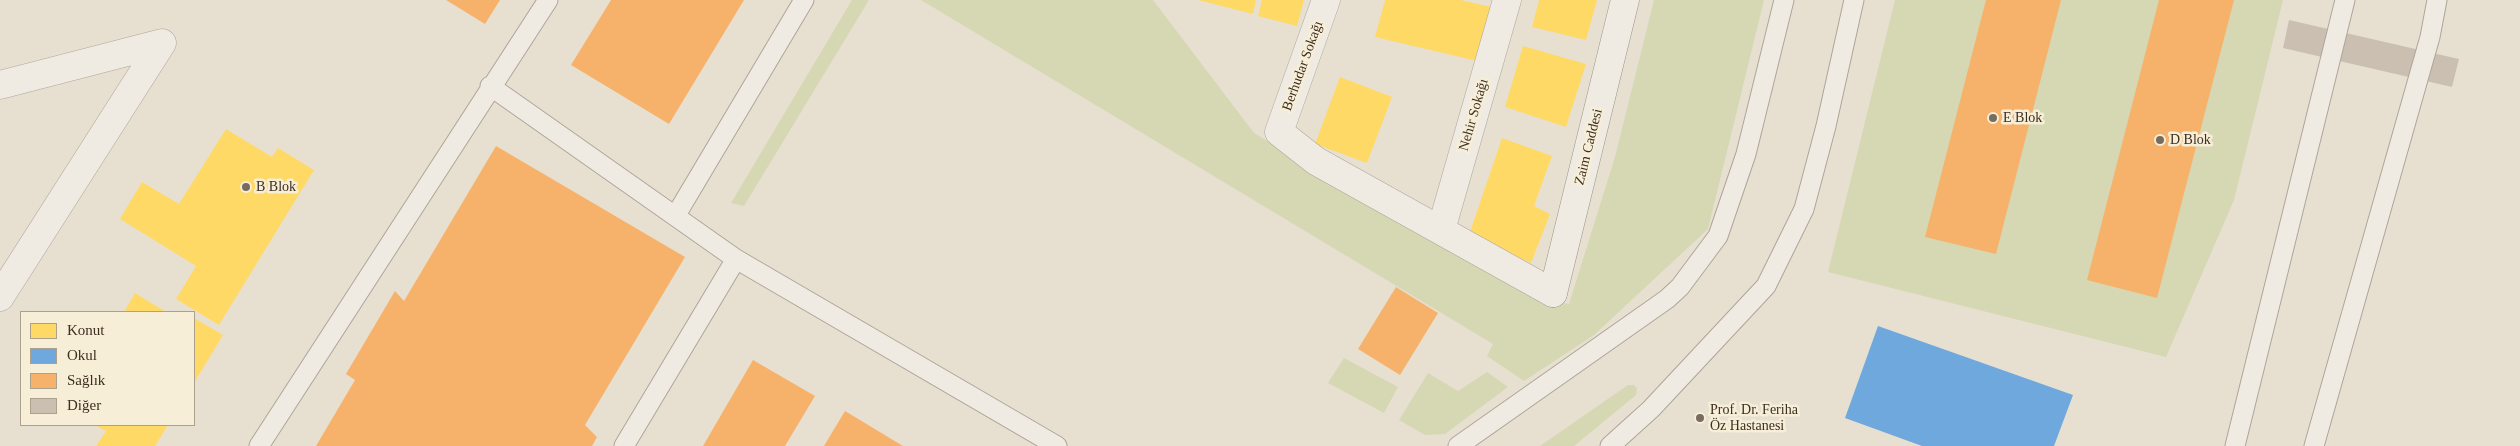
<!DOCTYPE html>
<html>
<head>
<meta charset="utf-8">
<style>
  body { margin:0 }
  #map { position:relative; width:2520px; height:446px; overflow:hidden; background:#e7e0d1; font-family:Georgia,serif }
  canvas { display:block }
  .legend { position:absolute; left:20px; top:311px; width:175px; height:115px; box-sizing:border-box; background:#f7eed8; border:1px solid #ada18e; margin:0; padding:6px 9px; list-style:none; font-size:15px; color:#3d2e20 }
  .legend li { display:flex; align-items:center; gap:10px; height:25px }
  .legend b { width:25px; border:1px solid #ada18e }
</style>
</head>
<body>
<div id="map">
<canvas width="2520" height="446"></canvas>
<ul class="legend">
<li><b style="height:14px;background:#ffd966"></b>Konut</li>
<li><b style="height:14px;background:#6fa8dc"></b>Okul</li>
<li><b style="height:14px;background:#f6b26b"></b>Sağlık</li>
<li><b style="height:14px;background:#cbbfb2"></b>Diğer</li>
</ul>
</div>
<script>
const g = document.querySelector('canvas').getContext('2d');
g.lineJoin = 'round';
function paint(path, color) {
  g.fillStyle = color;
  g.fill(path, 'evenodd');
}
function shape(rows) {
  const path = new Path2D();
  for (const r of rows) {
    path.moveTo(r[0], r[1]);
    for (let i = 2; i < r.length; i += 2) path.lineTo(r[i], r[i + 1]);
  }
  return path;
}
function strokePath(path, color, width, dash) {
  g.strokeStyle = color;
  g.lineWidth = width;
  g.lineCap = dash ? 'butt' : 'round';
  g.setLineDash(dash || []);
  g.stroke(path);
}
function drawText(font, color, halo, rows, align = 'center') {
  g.font = font + ' Georgia,serif';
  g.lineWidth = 5;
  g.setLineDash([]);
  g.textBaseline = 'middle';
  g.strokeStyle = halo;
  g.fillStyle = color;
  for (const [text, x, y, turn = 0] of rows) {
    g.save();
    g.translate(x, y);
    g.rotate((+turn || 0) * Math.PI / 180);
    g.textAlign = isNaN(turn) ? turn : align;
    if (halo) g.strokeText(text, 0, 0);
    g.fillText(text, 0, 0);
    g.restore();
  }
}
paint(shape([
  [852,0,869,0,744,206,731,203],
  [921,0,1153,0,1254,133,1534,297,1569,304,1615,157,1654,0,1764,0,1708,229,1594,335,1524,381,1487,356,1493,344],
  [1895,0,2283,0,2234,200,2166,357,1828,272],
  [1344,358,1398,387,1384,413,1328,383],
  [1487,372,1508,387,1445,434,1425,435,1399,420,1428,373,1458,391],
  [1628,385,1634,385,1637,388,1636,395,1574,446,1540,446]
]), '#d6d7b3');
paint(shape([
  [1198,0,1256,0,1253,14],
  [1262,0,1304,0,1297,26,1258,16],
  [1385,0,1461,0,1491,7,1477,61,1375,37],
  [1539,0,1597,0,1586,40,1532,27],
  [1523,46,1586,64,1566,127,1505,107],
  [1340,77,1392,97,1367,163,1315,144],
  [226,129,272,157,278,148,314,170,219,325,176,299,196,266,120,219,142,182,179,204],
  [1502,138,1552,156,1534,206,1550,214,1531,263,1469,235],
  [135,293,166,312,124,312],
  [194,318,223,335,194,383],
  [95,425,168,425,155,446,96,446,106,431]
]), '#ffd966');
paint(shape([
  [1878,326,2073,395,2054,446,1922,446,1845,418]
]), '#6fa8dc');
paint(shape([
  [446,0,500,0,485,24],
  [611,0,744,0,669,124,571,65],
  [1986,0,2061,0,1996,254,1925,237],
  [2159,0,2234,0,2157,298,2087,280],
  [496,146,685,257,585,425,597,437,592,446,316,446,355,380,346,374,395,291,404,301],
  [1396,287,1438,313,1400,375,1358,349],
  [753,360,815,396,785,446,703,446],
  [845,411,903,446,824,446]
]), '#f6b26b');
paint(shape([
  [2289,20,2459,59,2452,87,2283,48]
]), '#cbbfb2');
const lane = shape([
  [490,86,736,259,1057,446],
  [676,215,804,0],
  [259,446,548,0],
  [624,446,736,259],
  [1458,446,1667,299,1680,287,1718,236,1746,154,1784,0],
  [1610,446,1651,409,1766,286,1804,209,1826,126,1854,0],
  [2235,446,2345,0],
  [2314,446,2430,37,2437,0]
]);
const street = shape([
  [1326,0,1279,132,1316,161,1553,293],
  [0,85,162,43,0,297],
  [1441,230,1507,0]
]);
const secondary = shape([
  [1553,293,1625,0]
]);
strokePath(lane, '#ada599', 21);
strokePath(street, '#ada599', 29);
strokePath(secondary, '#9c958a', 29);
strokePath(lane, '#efebe3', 19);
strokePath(street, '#efebe3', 28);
strokePath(secondary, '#efebe3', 28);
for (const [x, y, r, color] of [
  [1993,118,5,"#786c5e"],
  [2160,140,5,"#786c5e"],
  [246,187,5,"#786c5e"],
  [1700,418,5,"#786c5e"]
]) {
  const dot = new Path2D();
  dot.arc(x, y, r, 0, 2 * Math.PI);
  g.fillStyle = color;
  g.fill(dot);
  strokePath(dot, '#f7eed8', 2);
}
drawText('14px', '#3d2e20', '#f7eed8', [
  ["Berhudar Sokağı",1303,66,-70],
  ["Nehir Sokağı",1474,115,-74],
  ["Zaim Caddesi",1589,147,-76]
]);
drawText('14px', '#3d2e20', '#f7eed8', [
  ["E Blok",2003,118],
  ["D Blok",2170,140],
  ["B Blok",256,187],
  ["Prof. Dr. Feriha",1710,410],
  ["Öz Hastanesi",1710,426]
], 'left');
</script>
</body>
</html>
